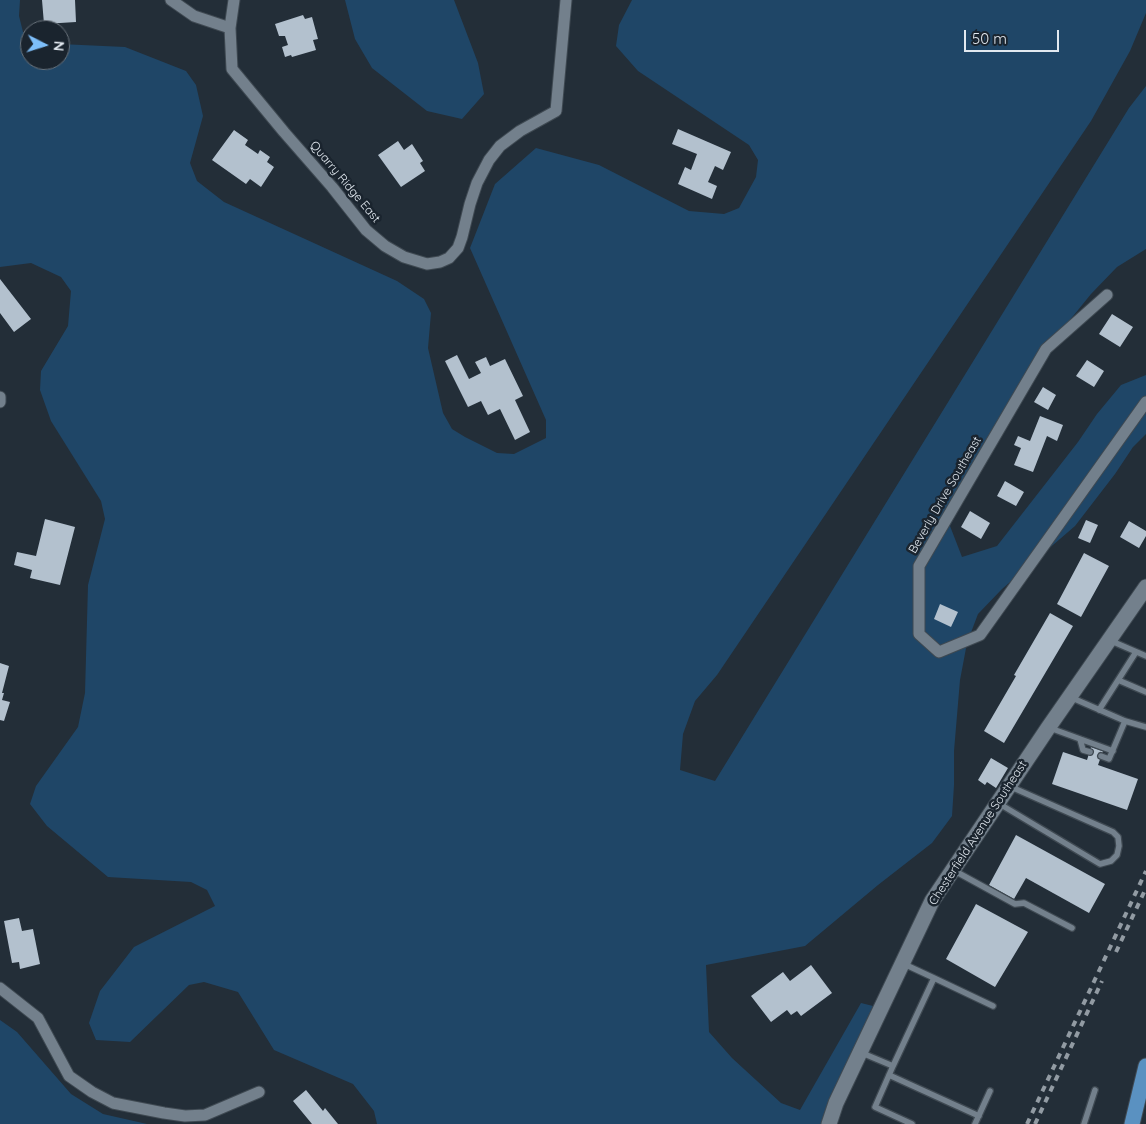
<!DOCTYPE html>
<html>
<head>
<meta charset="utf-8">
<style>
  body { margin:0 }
  #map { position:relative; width:1146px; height:1124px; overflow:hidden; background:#232e38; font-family:Quicksand,sans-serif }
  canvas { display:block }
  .north { position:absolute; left:20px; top:20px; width:50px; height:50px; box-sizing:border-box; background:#1a242e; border:1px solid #6a737c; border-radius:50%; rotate:95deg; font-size:14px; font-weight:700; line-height:20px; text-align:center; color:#e2e9f0 }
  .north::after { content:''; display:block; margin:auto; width:18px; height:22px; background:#7dbef9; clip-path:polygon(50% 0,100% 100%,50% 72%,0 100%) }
  .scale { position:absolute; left:964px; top:30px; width:95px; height:22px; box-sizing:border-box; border:2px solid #e2e9f0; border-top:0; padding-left:6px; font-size:15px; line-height:18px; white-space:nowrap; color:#e2e9f0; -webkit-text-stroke:4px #1a242e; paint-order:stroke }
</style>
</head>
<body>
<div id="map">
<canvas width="1146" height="1124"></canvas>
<div class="north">N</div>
<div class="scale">50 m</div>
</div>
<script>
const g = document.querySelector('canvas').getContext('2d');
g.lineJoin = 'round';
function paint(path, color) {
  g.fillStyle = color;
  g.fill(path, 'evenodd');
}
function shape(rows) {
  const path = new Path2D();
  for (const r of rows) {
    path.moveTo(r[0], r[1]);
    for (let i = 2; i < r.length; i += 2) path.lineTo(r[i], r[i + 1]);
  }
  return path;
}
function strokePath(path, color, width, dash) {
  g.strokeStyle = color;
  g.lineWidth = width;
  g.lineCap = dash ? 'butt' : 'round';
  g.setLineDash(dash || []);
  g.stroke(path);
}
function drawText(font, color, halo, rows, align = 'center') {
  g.font = font + ' Quicksand,sans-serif';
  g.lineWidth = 5;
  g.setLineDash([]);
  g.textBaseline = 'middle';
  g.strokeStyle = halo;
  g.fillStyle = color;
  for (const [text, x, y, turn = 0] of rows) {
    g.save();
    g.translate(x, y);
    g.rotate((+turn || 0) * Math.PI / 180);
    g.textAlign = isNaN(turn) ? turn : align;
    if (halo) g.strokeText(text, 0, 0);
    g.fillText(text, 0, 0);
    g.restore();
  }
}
paint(shape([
  [0,0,20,0,19,16,23,32,30,38,30,60,60,60,60,44,125,47,186,71,196,85,203,116,190,163,197,181,224,202,397,281,424,299,431,313,428,348,443,413,452,429,465,437,497,453,514,454,546,438,546,420,470,248,495,184,536,148,599,165,689,211,724,214,739,208,756,177,758,160,749,145,638,71,616,46,619,25,632,0,1146,0,1146,13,1130,51,1091,121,717,675,695,701,683,734,680,770,715,781,1129,108,1146,86,1146,249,1117,267,1091,294,1048,347,964,497,950,526,962,557,997,546,1078,442,1097,414,1121,385,1146,375,1146,434,1133,447,1115,474,1075,526,1002,589,978,614,967,643,960,680,954,751,954,785,952,816,932,843,878,885,805,946,706,965,709,1032,732,1058,781,1103,800,1110,861,1003,873,1006,822,1124,377,1124,374,1111,353,1084,274,1050,238,992,204,982,189,985,130,1042,96,1040,89,1023,100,991,134,947,215,906,207,890,191,882,108,877,47,826,30,804,36,786,78,727,85,693,88,585,105,519,101,501,51,421,40,390,41,371,68,326,71,291,61,277,31,263,0,267],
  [345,0,454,0,478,63,484,94,462,119,427,111,372,68,355,39],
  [0,1020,17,1032,71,1094,103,1114,147,1124,0,1124]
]), '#1f4667');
paint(shape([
  [42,0,75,0,76,22,44,24],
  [303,15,305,19,312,17,318,39,313,40,316,50,292,57,291,55,285,57,282,47,288,45,285,36,279,36,275,24],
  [678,129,731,152,723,170,715,166,708,182,717,186,712,199,678,184,685,167,691,170,697,154,672,144],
  [234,130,248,140,245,145,258,154,260,150,270,157,267,162,274,167,261,187,250,179,246,184,212,160],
  [398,141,404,150,412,144,423,161,420,163,425,171,401,187,378,155],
  [0,279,31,319,14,332,0,313],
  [1112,314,1133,327,1120,347,1099,334],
  [457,355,469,379,481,373,475,362,486,357,490,366,505,359,523,396,515,400,530,432,515,440,500,409,488,415,481,401,468,407,445,361],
  [1087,360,1104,371,1094,387,1076,376],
  [1043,387,1056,395,1048,410,1034,402],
  [1040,416,1063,425,1057,441,1047,436,1033,472,1014,465,1021,448,1014,445,1018,436,1030,441],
  [1005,481,1024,492,1016,506,997,496],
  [970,511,990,523,981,539,961,527],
  [45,519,75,527,60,585,30,578,32,570,14,565,17,552,36,556],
  [1086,520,1098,525,1090,543,1078,538],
  [1129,521,1146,531,1146,536,1139,548,1120,537],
  [1084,553,1109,566,1081,617,1057,604],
  [940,604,958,612,951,627,934,619],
  [1050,613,1073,626,1004,743,984,731,1016,676,1014,675],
  [0,663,9,666,2,693,4,693,2,700,10,702,4,721,0,720],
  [1091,747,1103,751,1098,765,1138,779,1127,810,1052,784,1063,752,1087,760],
  [991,758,1008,768,996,788,987,782,985,785,978,780],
  [1016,835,1105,884,1089,913,1026,878,1014,899,989,885],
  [976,904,1028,932,995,987,946,959],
  [19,918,22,931,33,929,40,964,20,969,19,962,12,963,4,921],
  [811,965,832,993,801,1016,797,1011,791,1015,787,1010,771,1022,751,996,783,972,790,981],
  [306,1090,323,1111,325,1108,338,1124,312,1124,293,1101]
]), '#b3c1ce');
const lane = shape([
  [1109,640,1146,656],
  [1118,680,1146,692],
  [1070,697,1125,721,1146,727],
  [1099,710,1136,652],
  [1050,728,1113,751],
  [1080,739,1083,750,1090,752],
  [1101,756,1109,759,1125,721],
  [998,803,1100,864,1111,861,1117,855,1119,846,1118,837,1113,832,1009,786],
  [953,870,1015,904,1024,903,1072,928],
  [934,978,993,1006],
  [862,1053,893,1066,934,978,904,964],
  [893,1066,875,1107,912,1124],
  [889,1075,979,1116],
  [975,1124,990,1091],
  [1084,1124,1095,1090]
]);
const street = shape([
  [171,0,194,16,230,28,232,69,284,132,332,187,366,230,385,246,404,257,427,264,440,262,449,258,458,248,462,237,470,204,477,183,489,160,500,146,520,131,556,111,566,0],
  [230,28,234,0],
  [1107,295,1046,349,919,566,919,634,939,652,980,635,1146,402],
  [0,397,0,402],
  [0,988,38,1018,69,1076,92,1092,113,1103,164,1113,185,1116,205,1115,259,1092]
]);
const secondary = shape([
  [829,1124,836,1103,932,901,1048,728,1146,587]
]);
const primary = shape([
  [1132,1124,1146,1066]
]);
strokePath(lane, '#3f4952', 8);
strokePath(street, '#3f4952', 13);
strokePath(secondary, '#3f4952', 17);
strokePath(primary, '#3f4952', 17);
strokePath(lane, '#73808c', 5.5);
strokePath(street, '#73808c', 11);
strokePath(secondary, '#73808c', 15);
strokePath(primary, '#5a91c1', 15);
strokePath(shape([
  [1116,952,1146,888],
  [1027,1124,1146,871],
  [1035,1124,1102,981]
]), '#929ba3', 4, [6, 6]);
drawText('12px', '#e2e9f0', '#1a242e', [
  ["Quarry Ridge East",345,182,50],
  ["Beverly Drive Southeast",945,495,-60],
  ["Chesterfield Avenue Southeast",978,833,-57]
]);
</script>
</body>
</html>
